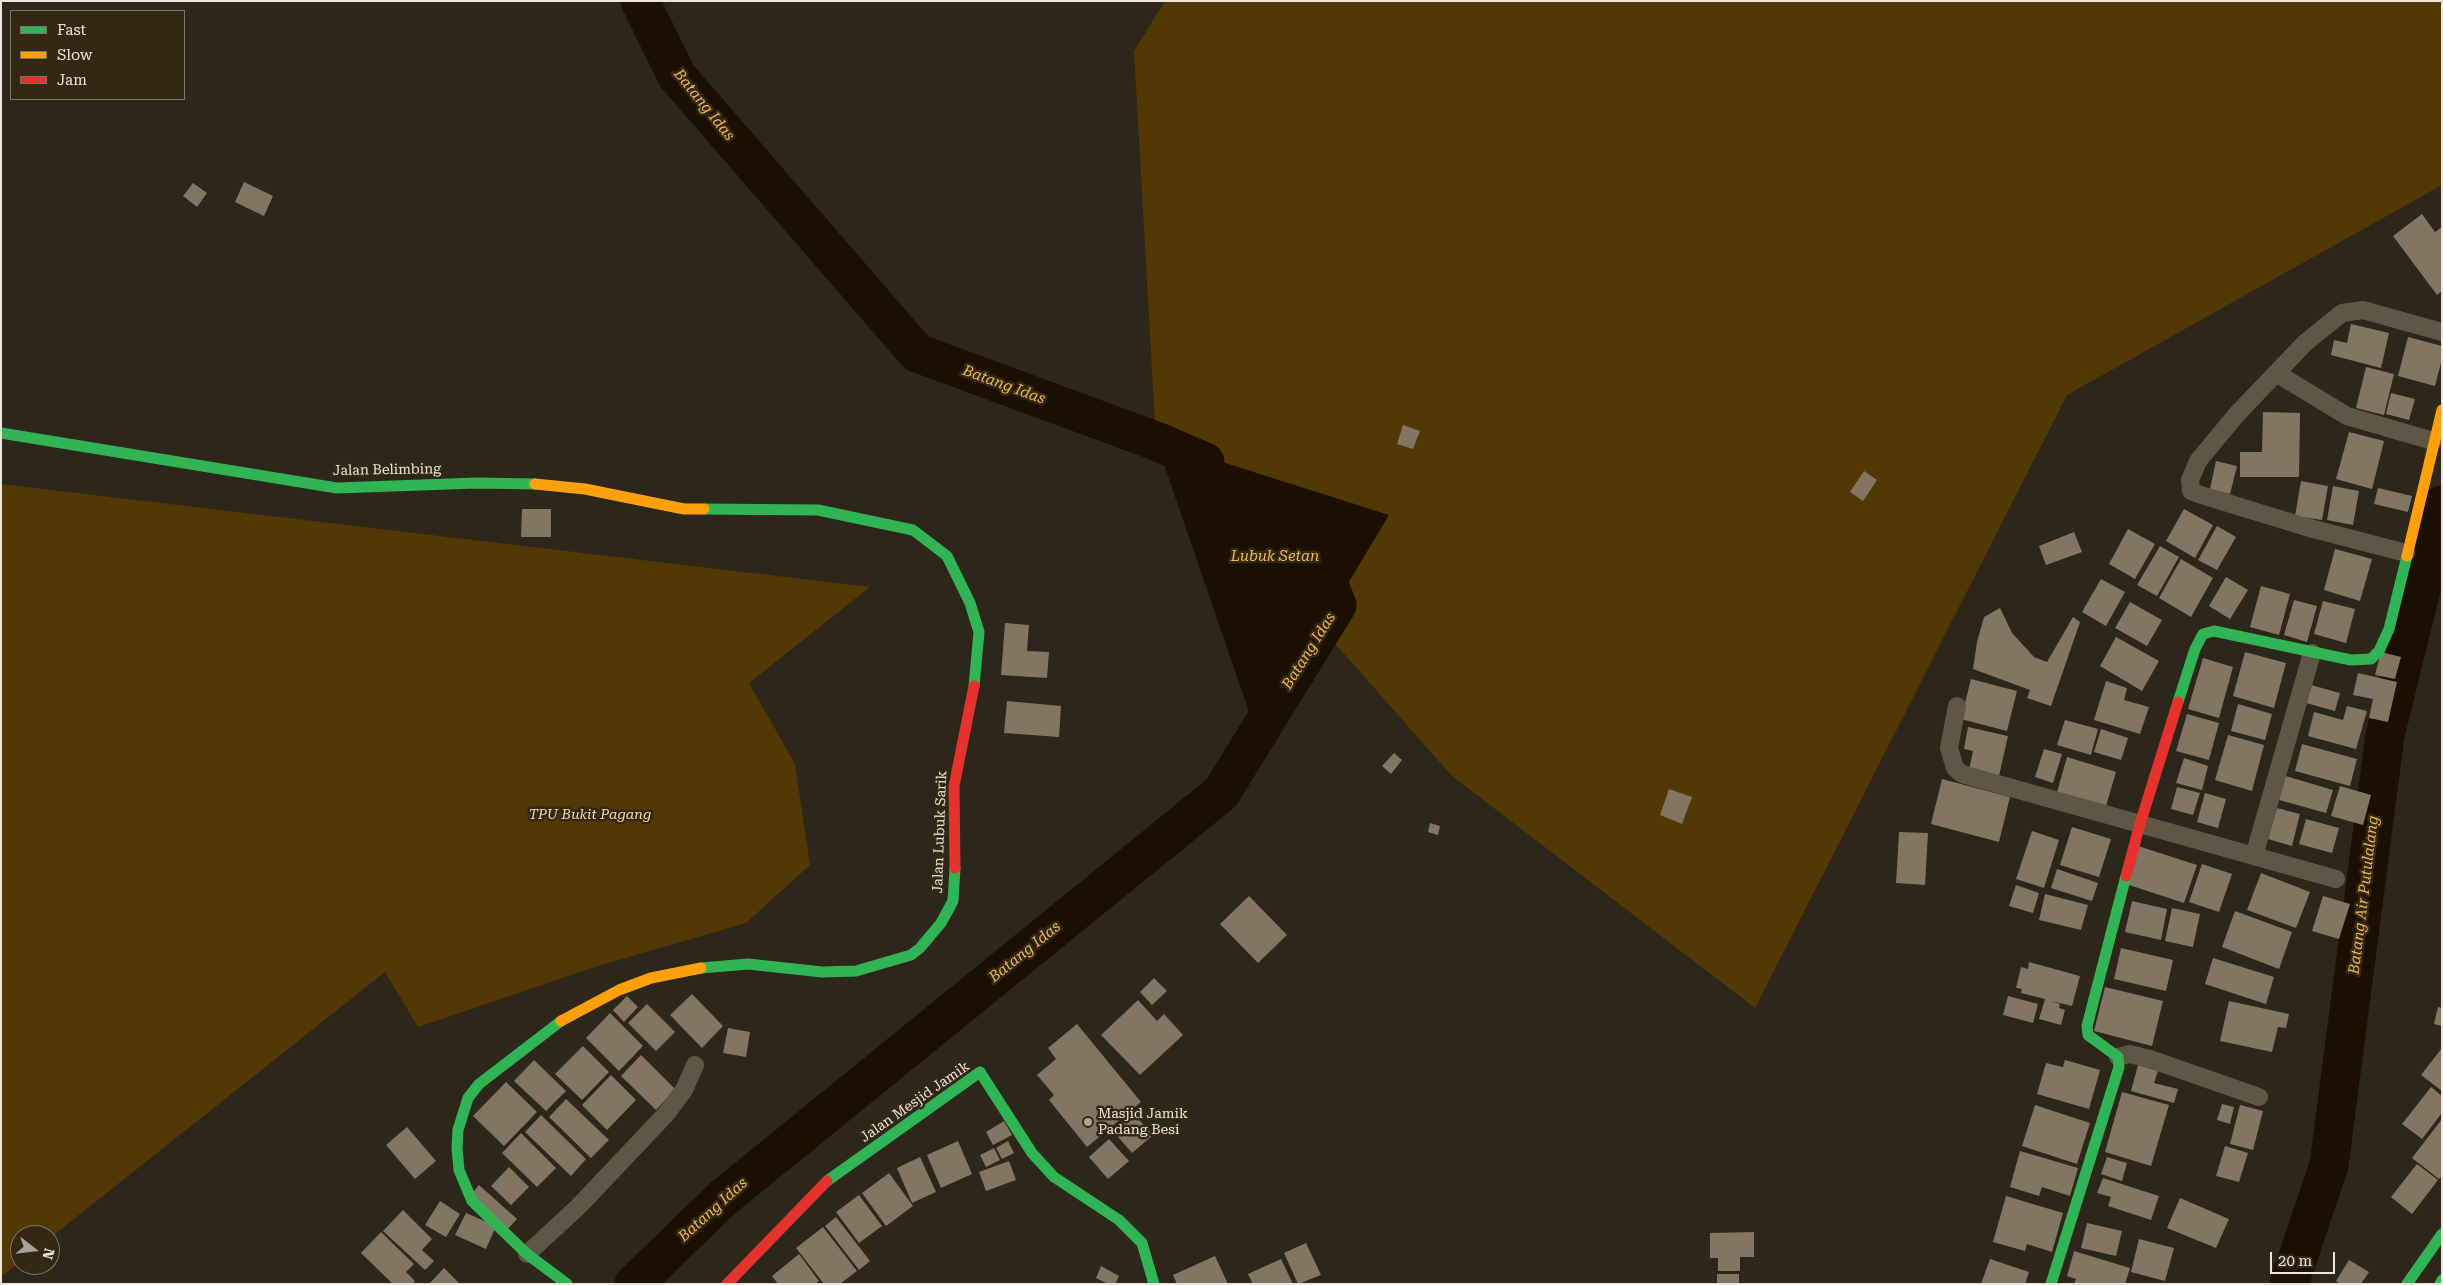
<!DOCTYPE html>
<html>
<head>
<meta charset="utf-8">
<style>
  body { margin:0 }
  #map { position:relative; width:2443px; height:1285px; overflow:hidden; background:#2c261b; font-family:"Roboto Serif",serif }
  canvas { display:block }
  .frame { position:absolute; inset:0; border:2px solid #ede5d9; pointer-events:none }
  .legend { position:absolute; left:10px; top:10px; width:175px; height:90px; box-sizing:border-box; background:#332814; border:1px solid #7d7463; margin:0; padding:6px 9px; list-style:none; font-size:15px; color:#ede5d9 }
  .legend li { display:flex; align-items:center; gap:10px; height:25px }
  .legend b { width:25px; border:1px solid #7d7463 }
  .north { position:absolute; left:10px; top:1225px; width:50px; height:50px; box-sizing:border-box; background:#332814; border:1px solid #7d7463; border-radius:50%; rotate:106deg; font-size:14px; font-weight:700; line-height:20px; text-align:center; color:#ede5d9 }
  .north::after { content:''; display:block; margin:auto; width:18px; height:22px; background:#a9a296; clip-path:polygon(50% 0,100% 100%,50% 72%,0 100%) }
  .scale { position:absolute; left:2270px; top:1252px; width:65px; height:22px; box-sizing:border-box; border:2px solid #ede5d9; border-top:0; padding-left:6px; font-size:15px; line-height:18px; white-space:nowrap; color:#ede5d9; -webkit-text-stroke:4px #332814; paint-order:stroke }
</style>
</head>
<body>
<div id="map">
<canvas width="2443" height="1285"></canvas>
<div class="frame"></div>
<ul class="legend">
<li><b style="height:6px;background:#30b455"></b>Fast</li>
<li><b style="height:6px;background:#ff9f0a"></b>Slow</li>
<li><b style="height:6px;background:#e5322d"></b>Jam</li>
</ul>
<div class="north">N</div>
<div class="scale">20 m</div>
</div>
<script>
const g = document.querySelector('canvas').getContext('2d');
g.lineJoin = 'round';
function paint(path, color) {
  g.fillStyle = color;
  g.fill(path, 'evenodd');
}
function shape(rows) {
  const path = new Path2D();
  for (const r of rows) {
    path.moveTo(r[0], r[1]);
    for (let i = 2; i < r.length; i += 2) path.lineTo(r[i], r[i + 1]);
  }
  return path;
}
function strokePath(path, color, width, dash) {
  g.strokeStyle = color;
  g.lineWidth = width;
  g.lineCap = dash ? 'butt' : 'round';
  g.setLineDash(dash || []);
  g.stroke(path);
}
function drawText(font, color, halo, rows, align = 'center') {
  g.font = font + ' "Roboto Serif",serif';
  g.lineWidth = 5;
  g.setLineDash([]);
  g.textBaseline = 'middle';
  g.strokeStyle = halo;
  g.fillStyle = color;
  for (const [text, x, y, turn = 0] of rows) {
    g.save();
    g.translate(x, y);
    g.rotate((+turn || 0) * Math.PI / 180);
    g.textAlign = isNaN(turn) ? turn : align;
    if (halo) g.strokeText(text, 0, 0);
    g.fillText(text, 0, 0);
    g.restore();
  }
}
paint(shape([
  [1165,1,2442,1,2442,185,2067,395,1755,1008,1452,776,1156,441,1134,51],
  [1,484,870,587,749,683,795,764,810,865,746,923,598,966,418,1027,385,972,50,1238,50,1235,20,1235,20,1262,1,1277]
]), '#513805');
paint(shape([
  [1156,441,1389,515,1257,735]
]), '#1b0f02');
strokePath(shape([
  [640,1,677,76,917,353,1156,441,1205,462],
  [634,1284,723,1198,1221,793,1337,605,1317,554],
  [2289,1284,2329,1165,2385,735,2442,505]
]), '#1b0f02', 39);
paint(shape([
  [244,182,273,196,264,216,235,202],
  [193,183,207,193,197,207,183,196],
  [2422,214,2435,232,2442,227,2442,291,2437,295,2393,236],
  [2351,324,2389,333,2381,368,2331,355,2334,340,2347,343],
  [2408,337,2442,346,2442,359,2435,386,2398,376],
  [2366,367,2394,374,2384,415,2356,408],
  [2391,393,2415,399,2409,420,2386,414],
  [2263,412,2300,413,2299,477,2240,477,2240,452,2262,452],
  [1403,425,1420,431,1413,449,1397,444],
  [2349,432,2384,441,2372,489,2336,479],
  [2216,461,2237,466,2230,494,2210,489],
  [1864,471,1877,480,1863,501,1850,492],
  [2301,481,2328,486,2322,520,2295,516],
  [2333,486,2359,491,2353,525,2327,520],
  [2378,488,2412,496,2408,512,2374,504],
  [522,509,551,509,551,537,521,537],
  [2184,509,2213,525,2195,558,2166,541],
  [2217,526,2236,537,2217,570,2198,560],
  [2128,529,2155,544,2135,579,2109,564],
  [2074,532,2082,552,2046,565,2039,546],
  [2160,546,2179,557,2157,596,2137,585],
  [2335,549,2372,559,2360,601,2324,590],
  [2181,559,2213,578,2191,617,2159,598],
  [2226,577,2248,590,2230,619,2209,606],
  [2101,579,2125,592,2106,626,2082,612],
  [2261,586,2290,594,2279,635,2250,627],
  [2294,600,2317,606,2307,642,2284,635],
  [2323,601,2355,609,2346,643,2314,634],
  [2130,602,2162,620,2147,646,2115,628],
  [2000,608,2012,633,2034,657,2047,662,2073,617,2080,622,2051,706,2027,698,2030,690,1973,669,1977,642,1984,617],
  [1005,623,1029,625,1027,651,1049,652,1047,678,1001,675],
  [2116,637,2159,661,2142,691,2100,666],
  [2245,652,2286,663,2274,708,2233,696],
  [2381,652,2401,657,2395,679,2375,675],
  [2203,658,2233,667,2219,718,2188,709],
  [2358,673,2397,682,2388,722,2369,718,2373,699,2353,695],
  [1971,679,2017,691,2007,731,1961,719],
  [2106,681,2127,688,2124,700,2149,707,2140,734,2094,720],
  [2311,685,2340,693,2335,711,2306,703],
  [1007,701,1061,706,1059,737,1004,733],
  [2238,704,2272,714,2265,740,2231,731],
  [2347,706,2367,711,2356,749,2308,736,2314,712,2343,720],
  [2187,714,2219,723,2209,760,2176,751],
  [2065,720,2098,729,2091,755,2057,745],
  [1968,727,2008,736,1999,776,1969,770,1973,751,1964,749],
  [2101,729,2128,738,2121,760,2094,752],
  [2228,735,2264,745,2252,791,2215,780],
  [2302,744,2357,759,2350,786,2295,771],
  [2044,749,2062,754,2053,783,2035,777],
  [1394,753,1402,760,1391,774,1382,766],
  [2067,757,2116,772,2106,806,2057,792],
  [2184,758,2208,766,2202,790,2176,783],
  [2279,774,2333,790,2326,813,2272,798],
  [1942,779,2010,797,1999,842,1931,824],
  [2340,786,2371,795,2363,825,2331,816],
  [2177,787,2200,793,2193,815,2171,809],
  [1669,789,1692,797,1682,824,1660,815],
  [2205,793,2226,799,2218,828,2197,822],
  [2277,808,2300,814,2292,846,2268,839],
  [2306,819,2339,828,2332,853,2299,844],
  [1430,823,1440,826,1438,835,1428,832],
  [2072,827,2111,839,2099,877,2060,865],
  [2032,831,2059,840,2044,888,2016,879],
  [1899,832,1928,833,1925,885,1896,883],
  [2138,846,2197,865,2184,903,2126,884],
  [2202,864,2232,874,2219,912,2189,902],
  [2057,869,2098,883,2092,901,2051,888],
  [2261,873,2310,892,2296,928,2247,910],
  [2016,885,2039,893,2033,913,2009,906],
  [2045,894,2088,905,2081,930,2039,920],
  [1249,896,1287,935,1258,963,1220,924],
  [2323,896,2350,904,2339,939,2312,931],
  [2132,901,2167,909,2161,940,2125,932],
  [2172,908,2200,914,2193,947,2165,941],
  [2235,911,2292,932,2279,969,2222,947],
  [2121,948,2173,960,2166,991,2114,979],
  [2213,958,2274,977,2266,1004,2205,984],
  [2029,962,2080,976,2072,1006,2051,1001,2060,1004,2059,1008,2065,1010,2061,1025,2039,1019,2045,999,2021,993,2022,989,2016,988,2021,967,2028,969],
  [1154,978,1167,991,1152,1005,1140,992],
  [2105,987,2163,1001,2152,1046,2094,1031],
  [692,994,723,1026,702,1048,670,1015],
  [627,996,638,1007,624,1022,613,1010],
  [2008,996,2038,1004,2033,1023,2003,1015],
  [1138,1000,1157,1021,1164,1014,1183,1035,1140,1075,1101,1035],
  [2229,1001,2289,1014,2286,1028,2278,1027,2272,1052,2220,1041],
  [647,1004,675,1032,656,1051,628,1023],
  [2438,1007,2442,1008,2442,1026,2434,1024],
  [610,1013,643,1046,619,1071,586,1038],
  [1077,1024,1141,1102,1087,1147,1049,1100,1054,1095,1037,1075,1056,1059,1048,1048],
  [728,1028,750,1032,746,1057,723,1053],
  [583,1046,609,1072,582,1100,555,1074],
  [2442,1048,2442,1091,2421,1075],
  [641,1055,675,1089,656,1110,621,1076],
  [534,1060,566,1091,546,1111,514,1081],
  [2065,1060,2100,1070,2089,1109,2037,1094,2046,1063,2063,1067],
  [2138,1065,2158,1071,2154,1083,2178,1089,2174,1103,2131,1091],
  [611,1075,636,1100,607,1130,582,1105],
  [506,1082,537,1112,504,1146,473,1116],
  [2431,1087,2442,1096,2442,1113,2422,1139,2402,1124],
  [2122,1092,2169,1105,2151,1166,2105,1152],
  [566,1099,609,1140,591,1158,549,1117],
  [2222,1104,2234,1107,2230,1124,2217,1120],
  [2035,1105,2090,1123,2077,1164,2022,1146],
  [2240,1105,2263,1111,2253,1150,2230,1144],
  [1133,1113,1153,1135,1132,1153,1113,1131],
  [541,1115,586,1159,571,1176,525,1132],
  [2442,1119,2442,1176,2439,1179,2412,1158],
  [1004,1121,1012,1135,993,1145,986,1132],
  [407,1127,436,1161,415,1179,386,1145],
  [521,1133,556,1168,537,1187,502,1153],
  [1109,1139,1129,1161,1108,1179,1089,1157],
  [958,1141,972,1174,941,1188,927,1155],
  [1008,1141,1014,1153,1002,1159,996,1148],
  [2225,1146,2248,1153,2239,1182,2216,1176],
  [994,1148,1000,1160,986,1167,980,1155],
  [2020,1151,2078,1168,2070,1196,2042,1187,2039,1196,2010,1187],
  [920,1157,936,1192,912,1203,897,1168],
  [2107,1157,2127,1163,2122,1181,2101,1174],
  [1009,1161,1016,1180,986,1191,979,1172],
  [2417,1164,2438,1180,2412,1214,2391,1197],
  [509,1167,529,1187,511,1205,491,1186],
  [889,1173,913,1206,886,1226,862,1193],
  [2103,1178,2159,1196,2151,1220,2108,1206,2111,1197,2097,1193],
  [479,1185,517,1219,508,1229,471,1195],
  [859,1195,882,1226,859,1243,836,1212],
  [2006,1196,2063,1213,2052,1252,2027,1244,2025,1251,1993,1242],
  [2180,1198,2229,1219,2216,1248,2167,1228],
  [440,1201,460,1214,446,1237,425,1225],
  [403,1210,432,1239,422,1250,434,1261,425,1270,383,1231],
  [466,1213,496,1226,486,1249,455,1235],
  [836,1217,870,1261,859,1270,825,1226],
  [2087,1223,2122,1231,2116,1256,2081,1248],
  [823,1227,857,1271,840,1284,824,1284,796,1248],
  [381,1232,414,1264,406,1272,415,1281,413,1284,393,1284,361,1253],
  [1754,1232,1754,1257,1740,1257,1740,1271,1718,1271,1718,1258,1710,1258,1710,1233],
  [2139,1239,2174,1248,2165,1281,2131,1272],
  [1306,1243,1321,1275,1298,1284,1284,1253],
  [2074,1251,2130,1268,2125,1284,2074,1284,2076,1279,2067,1276],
  [799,1254,819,1281,815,1284,778,1284,772,1276],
  [1215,1256,1228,1284,1177,1284,1173,1275],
  [1281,1259,1293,1284,1253,1284,1248,1274],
  [1990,1259,2029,1272,2025,1284,1981,1284],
  [2349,1260,2369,1272,2361,1284,2340,1284,2336,1281],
  [1101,1266,1119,1276,1115,1284,1108,1284,1096,1278],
  [444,1268,460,1284,429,1284],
  [1717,1274,1739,1274,1739,1284,1717,1284]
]), '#827663');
strokePath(shape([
  [2276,373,2347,416,2433,441],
  [2406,553,2306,527,2198,494,2191,491,2190,480,2198,461,2237,414,2305,343,2342,313,2363,310,2442,332],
  [1957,706,1949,748,1955,768,1962,774,2336,879],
  [2254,856,2312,653],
  [2118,1057,2130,1054,2150,1059,2259,1097],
  [527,1254,579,1206,666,1114,684,1090,695,1065]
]), '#5f5646', 18);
strokePath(shape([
  [1,433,337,488,477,483,535,484],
  [704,509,818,510,913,530,947,556,970,603,979,632,974,686],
  [2178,702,2195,649,2203,634,2214,631,2351,660,2371,659,2379,651,2389,629,2407,556],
  [701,968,748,964,822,972,856,971,911,955,920,948,941,923,953,901,955,868],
  [561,1021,479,1084,468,1098,458,1130,457,1148,459,1170,472,1201,527,1254,567,1284],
  [827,1181,980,1072,1032,1153,1054,1177,1119,1220,1142,1243,1154,1284],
  [2051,1284,2119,1067,2118,1057,2088,1035,2087,1026,2126,876],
  [2407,1284,2442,1234],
  [2440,1284,2442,1280]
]), '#30b455', 11);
strokePath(shape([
  [535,484,585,489,684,509,704,509],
  [2407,556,2442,410],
  [561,1021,619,990,651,978,701,968]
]), '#ff9f0a', 11);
strokePath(shape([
  [955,868,954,786,974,686],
  [2126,876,2140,824,2178,702],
  [727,1284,827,1181]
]), '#e5322d', 11);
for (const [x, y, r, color] of [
  [1088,1122,5,"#a9a296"]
]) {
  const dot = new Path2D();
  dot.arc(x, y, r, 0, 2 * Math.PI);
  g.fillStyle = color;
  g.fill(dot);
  strokePath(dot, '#332814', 2);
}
drawText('14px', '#ede5d9', '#332814', [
  ["Jalan Belimbing",387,470,-1],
  ["Jalan Lubuk Sarik",940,832,-88],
  ["Jalan Mesjid Jamik",915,1102,-35]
]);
drawText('italic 14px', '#fedba4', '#332814', [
  ["TPU Bukit Pagang",590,815]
]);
drawText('14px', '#ede5d9', '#332814', [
  ["Masjid Jamik",1098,1114],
  ["Padang Besi",1098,1130]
], 'left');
drawText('italic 15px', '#f2b853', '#332814', [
  ["Batang Idas",704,105,51],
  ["Batang Idas",1004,385,20],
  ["Lubuk Setan",1275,557],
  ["Batang Idas",1309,651,-58],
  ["Batang Air Putulalang",2364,895,-83],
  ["Batang Idas",1025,952,-39],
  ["Batang Idas",713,1210,-42]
]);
</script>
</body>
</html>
